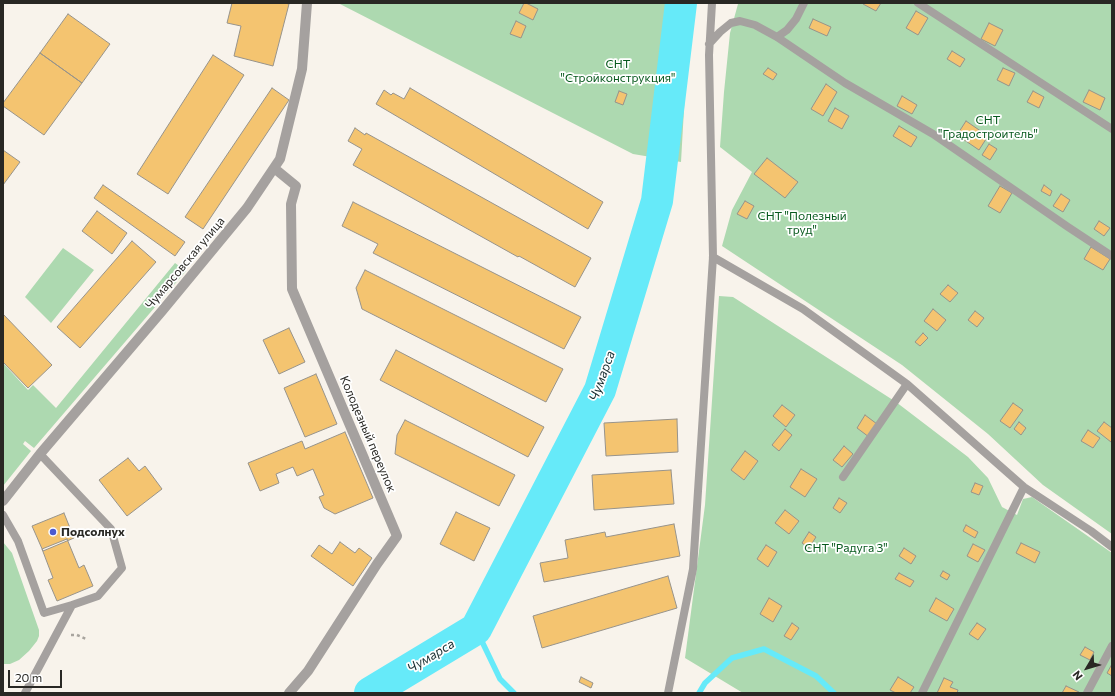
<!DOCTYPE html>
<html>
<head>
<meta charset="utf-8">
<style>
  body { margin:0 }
  #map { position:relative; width:1115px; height:696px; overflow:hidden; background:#f8f3eb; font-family:Commissioner,sans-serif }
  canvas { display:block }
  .frame { position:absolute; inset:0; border:4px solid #292824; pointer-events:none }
  .north { position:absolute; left:1067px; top:648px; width:40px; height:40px; -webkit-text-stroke:3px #fff; paint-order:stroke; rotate:232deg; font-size:11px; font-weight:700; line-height:16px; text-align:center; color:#292824 }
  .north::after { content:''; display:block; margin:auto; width:14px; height:18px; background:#292824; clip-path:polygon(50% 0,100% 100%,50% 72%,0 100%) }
  .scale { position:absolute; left:8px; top:670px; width:54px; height:18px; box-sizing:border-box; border:2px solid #292824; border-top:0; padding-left:5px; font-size:12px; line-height:14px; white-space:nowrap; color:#292824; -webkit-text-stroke:3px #fff; paint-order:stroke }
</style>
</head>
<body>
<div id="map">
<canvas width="1115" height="696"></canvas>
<div class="frame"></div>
<div class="north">N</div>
<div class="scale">20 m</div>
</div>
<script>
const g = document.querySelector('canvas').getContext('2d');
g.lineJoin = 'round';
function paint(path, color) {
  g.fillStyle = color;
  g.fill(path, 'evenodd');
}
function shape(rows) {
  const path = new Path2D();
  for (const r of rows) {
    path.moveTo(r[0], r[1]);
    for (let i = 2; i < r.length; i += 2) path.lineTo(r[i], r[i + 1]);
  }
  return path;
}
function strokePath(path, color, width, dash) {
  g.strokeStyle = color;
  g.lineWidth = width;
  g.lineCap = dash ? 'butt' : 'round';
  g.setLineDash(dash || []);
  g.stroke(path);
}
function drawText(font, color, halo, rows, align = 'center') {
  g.font = font + ' Commissioner,sans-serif';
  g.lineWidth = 3.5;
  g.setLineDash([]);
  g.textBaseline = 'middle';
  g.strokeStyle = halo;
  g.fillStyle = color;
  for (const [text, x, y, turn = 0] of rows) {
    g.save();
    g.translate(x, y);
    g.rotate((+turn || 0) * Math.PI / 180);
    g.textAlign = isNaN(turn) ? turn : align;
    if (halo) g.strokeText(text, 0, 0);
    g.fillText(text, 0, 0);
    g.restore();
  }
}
paint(shape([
  [338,3,690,3,681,162,633,154],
  [736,3,1112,3,1112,534,1043,485,988,434,902,365,722,246,732,210,752,172,720,147,724,92,730,33,738,4],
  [63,248,94,270,51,323,25,297],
  [175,263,186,271,34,448,25,441,23,444,31,451,3,486,3,363,28,390,33,385,56,408],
  [719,296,733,297,896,402,968,457,988,478,1002,507,1017,515,1023,499,1032,497,1112,553,1112,693,743,693,685,658,705,505],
  [3,542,12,553,39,630,39,636,37,641,29,651,19,660,10,664,3,664]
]), '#add9b0');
strokePath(shape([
  [476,629,500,679,514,693],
  [699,693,705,683,732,658,764,649,816,676,834,693]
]), '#66eaf9', 5.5);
strokePath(shape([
  [370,693,476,629,600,390,657,201,681,3]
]), '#66eaf9', 32);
const building = shape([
  [232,3,285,3,289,4,273,66,234,56,241,26,227,23,232,3],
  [524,3,526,3,538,9,533,20,519,13,524,3],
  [863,3,881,3,876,11,863,4,863,3],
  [916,11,928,18,918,35,906,28,916,11],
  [68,14,110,44,82,83,40,53,68,14],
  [813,19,831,27,827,36,809,28,813,19],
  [516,21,526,26,521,38,510,34,516,21],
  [989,23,1003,30,995,46,981,39,989,23],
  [952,51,965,59,960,67,947,59,952,51],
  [40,53,82,83,44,135,3,106,3,103,40,53],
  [213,55,244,75,168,194,137,174,213,55],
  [768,68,777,74,773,80,763,74,768,68],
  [1003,68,1015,73,1009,86,997,80,1003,68],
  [826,84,837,92,823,116,811,109,826,84],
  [272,88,289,100,203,229,185,217,272,88],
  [410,88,603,202,588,229,376,104,384,90,391,95,393,93,404,99,410,88],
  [1089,90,1105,98,1100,110,1083,102,1089,90],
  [619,91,627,94,623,105,615,102,619,91],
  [1033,91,1044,97,1039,108,1027,102,1033,91],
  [902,96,917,105,912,114,897,106,902,96],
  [835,108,849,116,842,129,828,121,835,108],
  [966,121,988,136,979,150,957,135,966,121],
  [899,126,917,137,911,147,893,136,899,126],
  [355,128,365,135,366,133,591,258,575,287,519,256,518,257,353,165,362,149,348,141,355,128],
  [989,144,997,149,990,160,982,155,989,144],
  [3,150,20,162,3,185,3,150],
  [767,158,798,182,785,198,754,174,767,158],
  [103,185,185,242,175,256,94,198,103,185],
  [1044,185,1052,191,1050,196,1041,191,1044,185],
  [1000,186,1012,193,1000,213,988,206,1000,186],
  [1061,194,1070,200,1063,212,1053,206,1061,194],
  [745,201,754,206,747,219,737,214,745,201],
  [353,202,581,317,564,349,373,253,378,244,342,226,353,202],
  [97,211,127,233,112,254,82,231,97,211],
  [1099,221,1110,228,1104,236,1094,229,1099,221],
  [132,241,156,262,80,348,57,327,132,241],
  [1091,247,1110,259,1103,270,1084,259,1091,247],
  [365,270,563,369,546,402,362,309,356,288,365,270],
  [948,285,958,293,950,302,940,294,948,285],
  [933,309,946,320,937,331,924,321,933,309],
  [975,311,984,318,977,327,968,320,975,311],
  [3,314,52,365,28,388,3,362,3,314],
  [289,328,305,362,279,374,263,340,289,328],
  [923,333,928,338,920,346,915,342,923,333],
  [396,350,544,427,528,457,380,380,396,350],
  [316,374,337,424,305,437,284,388,316,374],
  [1013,403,1023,410,1010,428,1000,421,1013,403],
  [782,405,795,415,786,427,773,416,782,405],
  [865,415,877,424,869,437,857,428,865,415],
  [677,419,678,452,606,456,604,423,677,419],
  [405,420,515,475,499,506,395,454,397,435,405,420],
  [1019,422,1026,428,1021,435,1014,429,1019,422],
  [1104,422,1112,428,1112,440,1111,442,1097,431,1104,422],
  [785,429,792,435,779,451,772,445,785,429],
  [1088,430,1100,438,1093,448,1081,441,1088,430],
  [345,432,373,498,335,514,324,508,319,497,324,495,313,469,297,476,293,467,276,474,279,483,260,491,248,463,302,441,305,449,345,432],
  [844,446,853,454,842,467,833,460,844,446],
  [745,451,758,461,744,480,731,470,745,451],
  [128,458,139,471,145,466,162,489,127,516,99,480,128,458],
  [801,469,817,479,805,497,790,487,801,469],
  [671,470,674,504,594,510,592,475,671,470],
  [975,483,983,486,979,495,971,492,975,483],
  [839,498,847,503,840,513,833,508,839,498],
  [785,510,799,521,789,534,775,523,785,510],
  [456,512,490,528,474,561,440,544,456,512],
  [64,513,74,538,43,551,32,526,64,513],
  [674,524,680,556,544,582,540,563,568,558,565,540,605,532,606,537,674,524],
  [966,525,978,532,975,538,963,531,966,525],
  [809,532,816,537,809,548,802,543,809,532],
  [67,539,79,568,84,565,93,586,57,601,48,580,53,578,42,549,67,539],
  [340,542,355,553,359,548,372,558,353,586,311,556,319,545,332,554,340,542],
  [1021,543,1040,552,1035,563,1016,553,1021,543],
  [973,544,985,550,978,562,967,556,973,544],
  [766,545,777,552,768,567,757,559,766,545],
  [904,548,916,556,911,564,899,556,904,548],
  [943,571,950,575,947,580,940,576,943,571],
  [899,573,914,581,910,587,895,579,899,573],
  [668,576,677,608,542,648,533,616,668,576],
  [769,598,782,606,773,622,760,614,769,598],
  [936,598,954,609,947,621,929,611,936,598],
  [792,623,799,628,791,640,784,636,792,623],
  [977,623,986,629,978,640,969,634,977,623],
  [1085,647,1094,652,1090,660,1080,655,1085,647],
  [1112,664,1112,676,1107,673,1112,664],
  [581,677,593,683,591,688,579,682,581,677],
  [898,677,914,687,910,693,896,693,890,690,898,677],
  [944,678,953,682,950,687,958,690,957,693,937,693,944,678],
  [1066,686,1079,692,1078,693,1062,693,1066,686]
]);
paint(building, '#f4c470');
strokePath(building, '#97938b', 1);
strokePath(shape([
  [71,635,77,635,86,639]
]), '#a8a49e', 2.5, [3, 3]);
strokePath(shape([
  [918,3,1112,129],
  [777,37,787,30,796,19,804,3],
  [709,44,720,32,731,23,740,21,755,25,777,37,845,83,933,134,1068,227,1112,256],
  [713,257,803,309,907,384,1024,487,1091,531,1112,547],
  [843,477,907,384],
  [3,515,18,541,44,613,72,605],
  [25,693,72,605,98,596,122,568,111,529,40,454],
  [668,693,693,569,713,257,709,55,712,3],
  [922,693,1024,487],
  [1087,693,1112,646]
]), '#a5a19f', 8);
strokePath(shape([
  [274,168,296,186,291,204,292,289,397,536,377,564,308,671,289,693],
  [3,501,40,454,162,311,247,208,280,159,302,69,307,3]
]), '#a5a19f', 10);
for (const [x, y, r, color] of [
  [53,532,4,"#4c5ad0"]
]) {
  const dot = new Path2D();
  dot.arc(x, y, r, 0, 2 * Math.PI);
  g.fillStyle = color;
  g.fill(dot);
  strokePath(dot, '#fff', 1.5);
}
drawText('12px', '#07591d', '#fff', [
  ["СНТ",618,64],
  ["\"Стройконструкция\"",618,78],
  ["СНТ",988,120],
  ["\"Градостроитель\"",988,134],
  ["СНТ \"Полезный",802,216],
  ["труд\"",802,230],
  ["СНТ \"Радуга 3\"",846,548]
]);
drawText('12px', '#292824', '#fff', [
  ["Чумарсовская улица",185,263,-50],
  ["Колодезный переулок",368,434,67]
]);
drawText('bold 12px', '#292824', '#fff', [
  ["Подсолнух",61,532]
], 'left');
drawText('italic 13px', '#172d30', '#fff', [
  ["Чумарса",602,376,-70],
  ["Чумарса",431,656,-31]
]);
</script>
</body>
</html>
